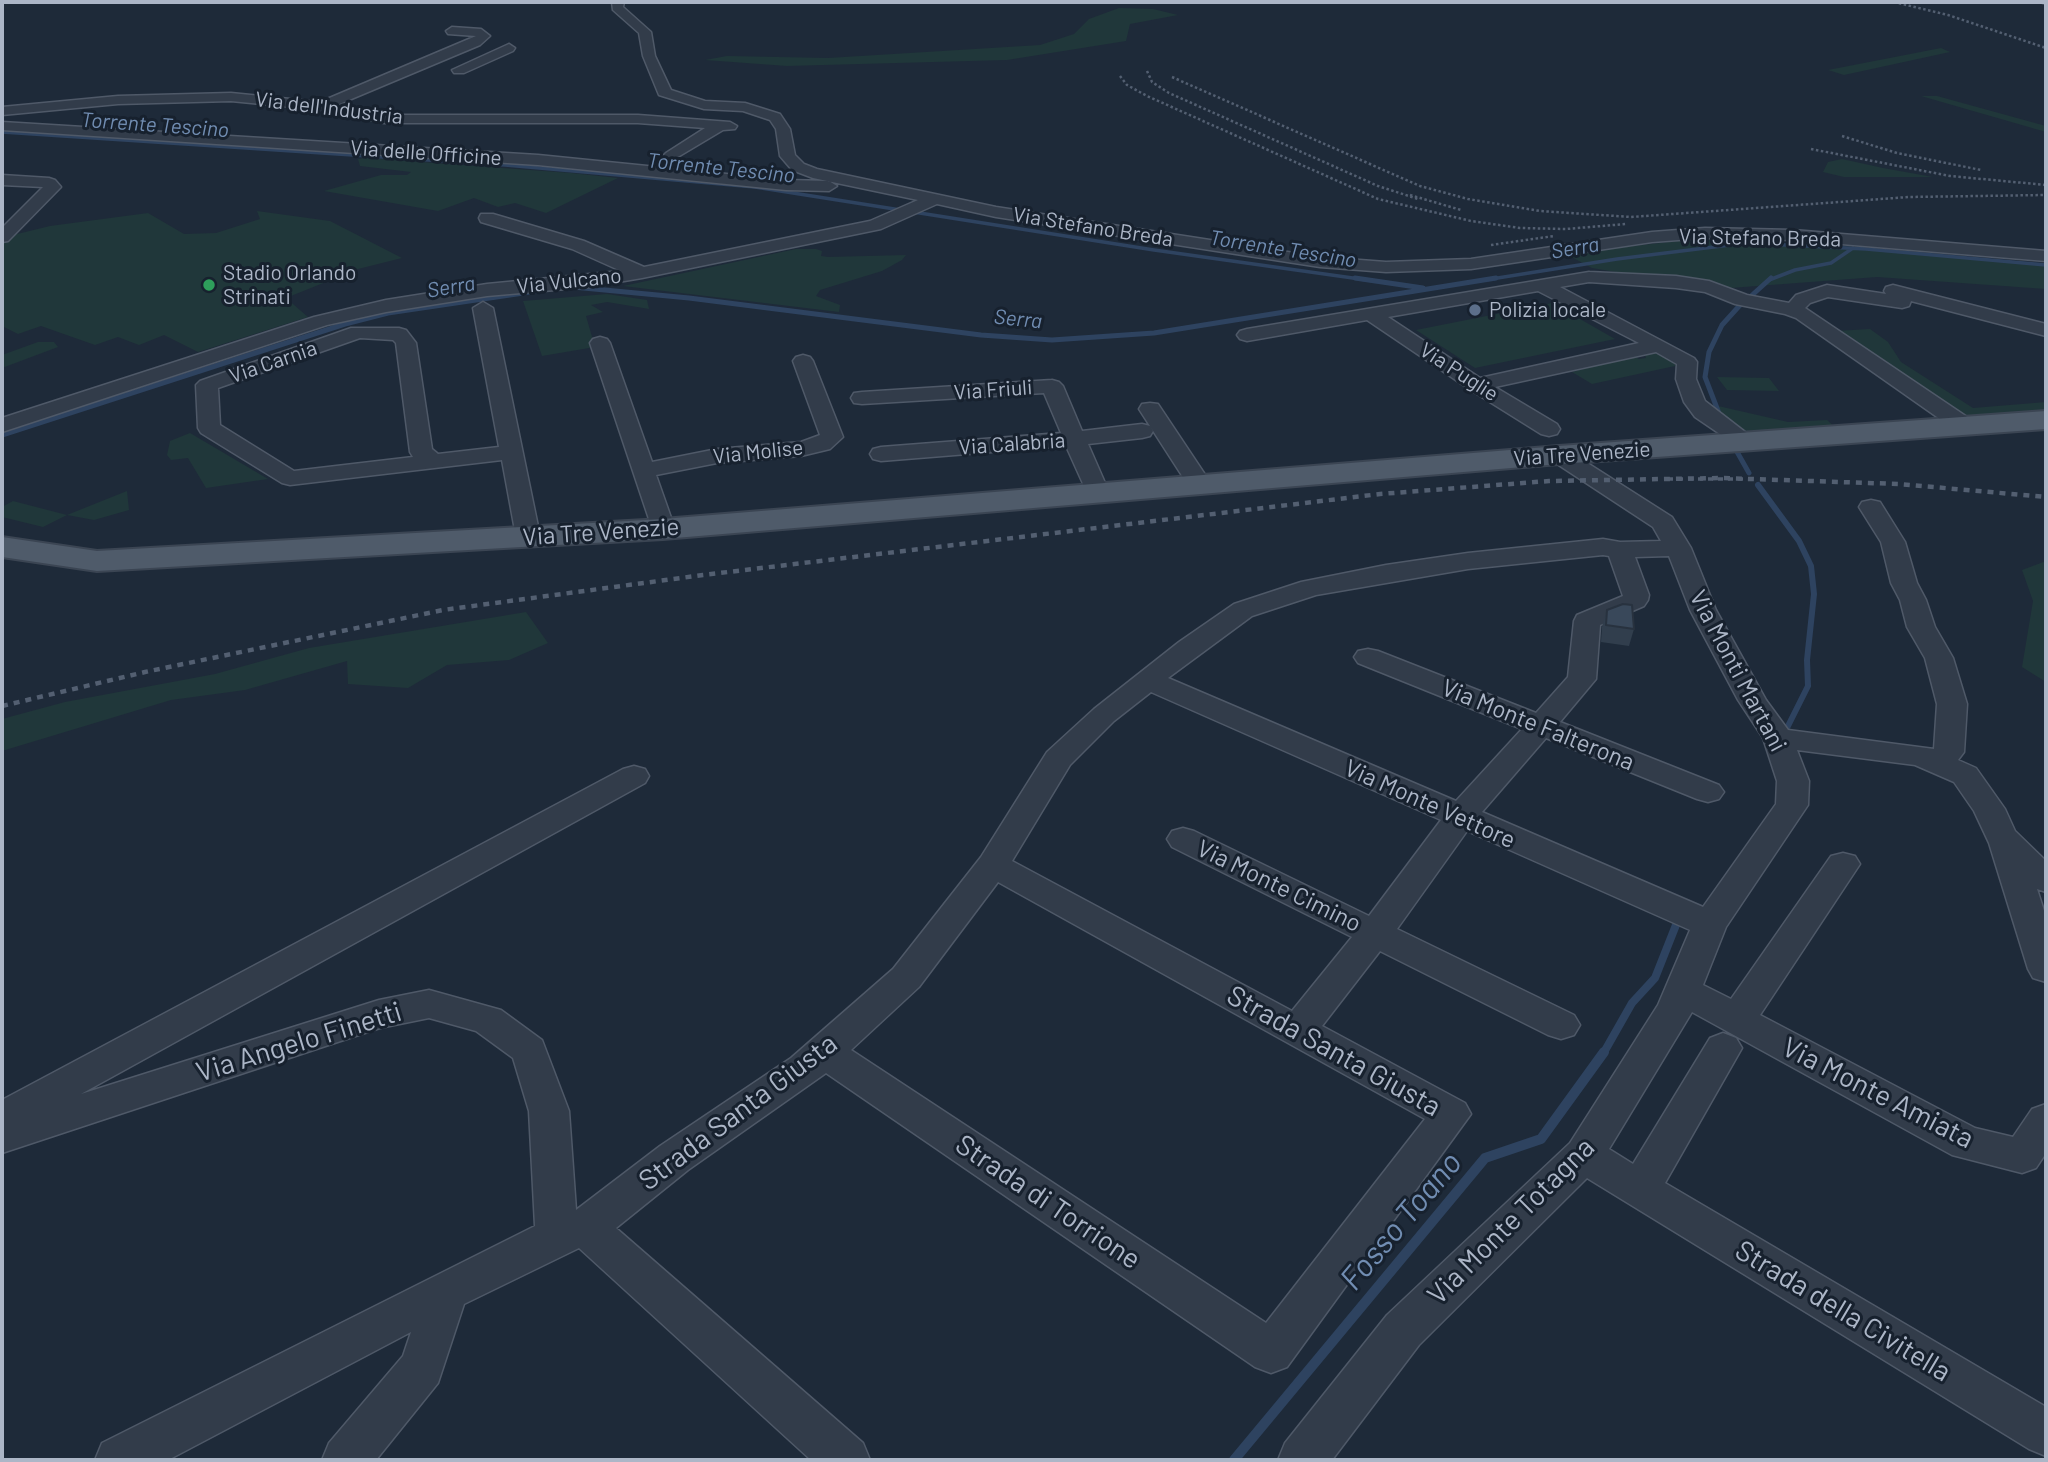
<!DOCTYPE html>
<html>
<head>
<meta charset="utf-8">
<style>
  body { margin:0 }
  #map { position:relative; width:2048px; height:1462px; overflow:hidden; background:#1e2a39; font-family:Barlow,sans-serif }
  canvas { display:block }
  .frame { position:absolute; inset:0; border:4px solid #acb6c7; pointer-events:none }
</style>
</head>
<body>
<div id="map">
<canvas width="2048" height="1462"></canvas>
<div class="frame"></div>
</div>
<script>
const g = document.querySelector('canvas').getContext('2d');
g.lineJoin = 'round';
function paint(path, color) {
  g.fillStyle = color;
  g.fill(path, 'evenodd');
}
function shape(rows) {
  const path = new Path2D();
  for (const r of rows) {
    path.moveTo(r[0], r[1]);
    for (let i = 2; i < r.length; i += 2) path.lineTo(r[i], r[i + 1]);
  }
  return path;
}
function strokePath(path, color, width, dash) {
  g.strokeStyle = color;
  g.lineWidth = width;
  g.lineCap = dash ? 'butt' : 'round';
  g.setLineDash(dash || []);
  g.stroke(path);
}
function drawText(font, color, halo, rows, align = 'center') {
  g.font = font + ' Barlow,sans-serif';
  g.lineWidth = 6;
  g.setLineDash([]);
  g.textBaseline = 'middle';
  g.strokeStyle = halo;
  g.fillStyle = color;
  for (const [text, x, y, turn = 0] of rows) {
    g.save();
    g.translate(x, y);
    g.rotate((+turn || 0) * Math.PI / 180);
    g.textAlign = isNaN(turn) ? turn : align;
    if (halo) g.strokeText(text, 0, 0);
    g.fillText(text, 0, 0);
    g.restore();
  }
}
paint(shape([
  [1119,8,1153,9,1178,15,1130,24,1126,41,1007,60,787,66,705,60,727,56,828,58,1040,45,1074,34,1089,19],
  [1941,48,1950,52,1844,75,1828,70],
  [1921,96,1937,96,2046,126,2046,132],
  [365,158,571,173,618,178,546,213,515,203,498,207,474,198,438,211,324,191,381,175,407,175,411,172,360,166,358,159],
  [1842,159,1883,168,1933,177,1844,177,1823,172,1828,162],
  [257,211,330,221,402,258,358,269,286,298,308,317,198,352,164,335,139,345,118,337,95,345,41,326,18,334,2,326,2,241,9,236,50,226,148,213,184,234,216,233,260,219],
  [1694,239,1860,247,2046,266,2046,289,1877,277,1717,289,1592,268,1566,254],
  [796,249,816,249,822,251,821,256,828,257,906,255,902,260,882,271,820,290,816,296,840,305,839,312,623,286],
  [607,294,647,300,649,309,607,302,591,305,603,312,586,316,595,347,542,356,523,301],
  [1552,303,1615,339,1475,368,1416,330],
  [1870,329,1888,342,1901,362,1973,408,2046,402,2046,416,1967,422,1835,331],
  [38,342,54,342,58,347,2,368,2,355],
  [1644,352,1659,353,1676,362,1675,366,1592,384,1572,372,1633,356,1639,359,1646,358],
  [1717,377,1769,378,1779,391,1727,390],
  [1705,403,1788,422,1827,420,1838,430,1752,435,1729,423],
  [190,433,268,479,206,488,188,458,171,460,167,455,170,441],
  [127,491,129,510,94,520,67,515,43,527,2,517,2,507,13,501,67,515],
  [2046,561,2046,682,2022,667,2033,601,2022,570],
  [526,612,548,643,509,660,447,665,408,688,348,684,347,661,245,690,171,700,2,751,2,719,65,702,215,674,309,648]
]), '#20373a');
strokePath(shape([
  [2,132,505,165,755,187,1154,250,1367,280],
  [1485,280,1617,259,1746,243,1866,249,2046,265],
  [1769,280,1795,270,1831,263,1853,248]
]), '#2e4360', 3.5);
strokePath(shape([
  [1355,278,1423,288],
  [573,287,689,298,981,335,1052,340,1154,333,1496,278],
  [1750,297,1771,278],
  [1720,416,1705,377,1709,352,1722,325,1741,304],
  [2,435,345,324,388,313,537,291],
  [1736,450,1749,473]
]), '#2e4360', 5);
strokePath(shape([
  [1758,485,1799,541,1811,566,1814,594,1807,660,1808,686,1787,728]
]), '#2e4360', 6);
strokePath(shape([
  [1603,1054,1632,1003,1655,978,1676,925]
]), '#2e4360', 8);
strokePath(shape([
  [1234,1460,1485,1158,1541,1139,1604,1052]
]), '#2e4360', 10);
const minor = shape([
  [612,2,624,2,623,7,651,32,655,56,671,90,705,101,745,103,780,114,790,129,795,155,804,164,817,169,996,207,1320,257,1386,262,1471,259,1652,232,1705,228,1793,230,2046,251,2046,261,1793,240,1705,238,1652,242,1471,269,1386,272,1320,267,996,217,937,204,881,229,642,278,589,287,487,296,386,312,327,325,2,432,2,418,314,317,386,300,487,284,621,271,572,249,481,222,479,218,481,214,493,214,584,241,644,267,870,221,918,200,813,178,792,170,780,156,776,129,770,120,743,111,704,109,659,95,643,56,639,33,613,10,612,2],
  [452,27,481,29,490,36,480,45,337,105,384,115,638,115,730,122,737,126,735,129,723,130,671,161,663,156,666,153,705,128,638,123,384,123,322,110,231,101,118,104,2,115,2,107,118,96,231,93,320,102,476,36,448,34,446,31,452,27],
  [509,44,515,48,513,51,464,73,454,73,452,70,509,44],
  [2,122,538,155,786,180,829,181,837,186,829,191,786,190,538,165,2,130,2,122],
  [2,175,49,178,55,180,61,187,8,241,2,242,2,228,43,187,2,185,2,175],
  [1589,272,1676,276,1709,281,1747,295,1789,303,1796,295,1827,285,1886,294,1884,291,1886,287,1893,285,2046,324,2046,336,1911,301,1909,306,1902,308,1828,297,1810,303,1805,308,1973,421,1976,426,1973,431,1965,433,1957,431,1796,318,1785,314,1735,304,1705,292,1676,288,1589,282,1560,287,1694,358,1697,362,1696,379,1705,401,1758,442,1755,447,1747,449,1739,447,1695,417,1684,402,1676,379,1677,364,1656,352,1495,387,1557,424,1560,429,1557,434,1549,436,1541,434,1469,389,1367,320,1247,341,1240,339,1237,335,1240,331,1247,329,1589,272],
  [1538,291,1639,343,1480,378,1388,317,1538,291],
  [483,302,493,308,540,536,537,541,528,543,519,541,516,536,502,460,290,485,282,483,201,433,198,428,196,385,200,381,351,328,399,328,406,330,416,343,432,449,438,454,499,447,473,308,483,302],
  [360,338,393,340,396,343,410,452,413,457,294,471,220,425,218,388,360,338],
  [600,337,607,339,610,343,652,462,717,449,801,442,820,435,793,361,796,357,803,355,810,357,813,361,843,437,830,449,801,456,717,463,656,475,675,529,672,534,663,536,654,534,590,343,593,339,600,337],
  [1052,380,1059,382,1063,386,1082,431,1142,424,1150,426,1153,431,1150,436,1142,438,1088,444,1109,492,1105,497,1089,497,1066,446,881,461,873,459,870,454,873,449,881,447,1061,433,1044,393,862,404,854,403,851,398,854,393,862,392,1052,380],
  [1150,403,1158,404,1212,485,1208,490,1192,490,1188,485,1139,409,1142,404,1150,403],
  [1559,448,1567,450,1672,517,1691,548,1716,610,1766,700,1788,730,1934,749,1937,704,1925,658,1907,627,1900,600,1891,583,1881,542,1859,507,1862,502,1871,500,1880,502,1905,542,1917,583,1926,600,1935,627,1953,658,1967,704,1964,752,1958,760,1976,768,2005,809,2015,831,2046,861,2046,892,2037,889,2046,917,2046,982,2033,978,2028,969,1989,843,1974,811,1954,782,1915,765,1797,750,1809,781,1808,805,1726,927,1703,985,1731,999,1831,856,1843,853,1855,856,1860,864,1760,1015,1975,1128,2013,1137,2032,1109,2046,1104,2046,1153,2036,1168,2022,1173,1952,1155,1692,1012,1609,1149,1633,1164,1710,1038,1723,1033,1736,1038,1742,1048,1665,1183,2046,1407,2046,1456,2029,1449,1587,1178,1419,1345,1332,1460,1278,1460,1285,1443,1387,1315,1570,1143,1658,1005,1690,930,1467,831,1397,929,1574,1015,1580,1025,1574,1035,1561,1039,1548,1035,1380,951,1322,1026,1465,1103,1471,1114,1287,1367,1271,1373,1255,1367,826,1073,688,1170,616,1228,863,1443,870,1460,811,1460,579,1248,464,1304,438,1383,376,1460,322,1460,329,1443,403,1356,411,1332,168,1460,95,1460,102,1443,535,1226,529,1111,513,1058,476,1031,429,1018,380,1028,2,1153,2,1100,623,769,634,766,645,769,649,776,645,783,81,1094,379,1000,429,990,501,1010,542,1040,569,1111,576,1210,660,1146,791,1058,893,969,981,857,1047,752,1094,709,1179,642,1234,604,1301,582,1386,565,1468,553,1603,539,1620,542,1661,541,1653,527,1551,460,1548,455,1551,450,1559,448],
  [1603,555,1609,556,1623,596,1577,615,1574,621,1568,677,1536,713,1378,651,1368,649,1358,651,1354,657,1358,663,1522,729,1456,801,1168,678,1252,616,1316,595,1468,569,1603,555],
  [1669,556,1690,610,1738,700,1763,738,1777,781,1776,804,1703,907,1482,812,1546,738,1697,799,1708,802,1719,799,1724,792,1719,785,1560,722,1596,679,1600,625,1644,606,1648,600,1649,595,1635,557,1669,556],
  [1151,692,1441,820,1369,916,1194,831,1183,828,1172,831,1167,839,1172,847,1352,937,1292,1011,1012,861,1070,765,1114,721,1151,692],
  [998,882,1425,1119,1266,1323,851,1050,919,987,998,882]
]);
const major = shape([
  [2046,411,2046,429,1559,464,663,539,97,571,2,557,2,537,97,551,663,519,1559,446,2046,411]
]);
strokePath(minor, '#4f5968', 3);
strokePath(major, '#3b4553', 4);
paint(minor, '#323c4a');
paint(major, '#4f5b6a');
strokePath(shape([
  [1894,2,1948,15,2046,48],
  [2037,2,2046,4],
  [1147,71,1152,82,1169,93,1378,186,1418,199],
  [1120,76,1127,85,1147,96,1378,199,1471,221,1520,228,1566,229,1626,224],
  [1172,77,1420,186,1468,199,1540,211,1631,217,1909,197,2046,195],
  [1842,136,1897,153,1981,170],
  [1811,149,1950,176,2046,185],
  [1410,195,1461,210],
  [1491,245,1554,236]
]), '#535f71', 2.5, [2.5, 2.5]);
strokePath(shape([
  [1668,479,1749,479]
]), '#535f71', 3.5, [5, 5]);
strokePath(shape([
  [2,706,145,672,443,610,703,575,1380,494,1549,481,1722,478,1899,484,2046,497]
]), '#535f71', 4.5, [6, 6]);
paint(shape([
  [1607,610,1634,629,1629,646,1601,642,1602,627]
]), '#313e4d');
const building = shape([
  [1623,604,1632,605,1634,629,1606,625,1607,610,1623,604]
]);
paint(building, '#39485a');
strokePath(building, '#28323f', 2);
for (const [x, y, r, color] of [
  [209,285,7,"#2e9e5b"],
  [1475,310,7,"#5c6f8a"]
]) {
  const dot = new Path2D();
  dot.arc(x, y, r, 0, 2 * Math.PI);
  g.fillStyle = color;
  g.fill(dot);
  strokePath(dot, '#17212e', 2.5);
}
drawText('21px', '#acb6c7', '#17212e', [
  ["Via dell'Industria",329,108,7],
  ["Via delle Officine",426,153,4],
  ["Via Stefano Breda",1093,227,9],
  ["Via Stefano Breda",1760,238,1],
  ["Via Vulcano",569,281,-6],
  ["Via Carnia",273,362,-19],
  ["Via Puglie",1459,372,33],
  ["Via Friuli",993,390,-4],
  ["Via Calabria",1012,444,-4],
  ["Via Molise",758,452,-6],
  ["Via Tre Venezie",1582,454,-4]
]);
drawText('italic 21px', '#718db2', '#17212e', [
  ["Torrente Tescino",155,125,4],
  ["Torrente Tescino",721,168,6],
  ["Serra",1575,248,-9],
  ["Torrente Tescino",1283,249,9],
  ["Serra",451,287,-9],
  ["Serra",1018,319,6]
]);
drawText('21px', '#acb6c7', '#17212e', [
  ["Stadio Orlando",223,273],
  ["Strinati",223,297],
  ["Polizia locale",1489,310]
], 'left');
drawText('24px', '#acb6c7', '#17212e', [
  ["Via Tre Venezie",601,532,-4],
  ["Via Monti Martani",1738,671,62],
  ["Via Monte Falterona",1538,725,22],
  ["Via Monte Vettore",1430,804,24],
  ["Via Monte Cimino",1279,886,26]
]);
drawText('28px', '#acb6c7', '#17212e', [
  ["Via Angelo Finetti",299,1042,-17],
  ["Strada Santa Giusta",1334,1051,29],
  ["Via Monte Amiata",1878,1093,27],
  ["Strada Santa Giusta",738,1112,-37],
  ["Strada di Torrione",1048,1202,34],
  ["Via Monte Totagna",1511,1221,-45],
  ["Strada della Civitella",1843,1311,31]
]);
drawText('italic 32px', '#718db2', '#17212e', [
  ["Fosso Toano",1401,1221,-50]
]);
</script>
</body>
</html>
